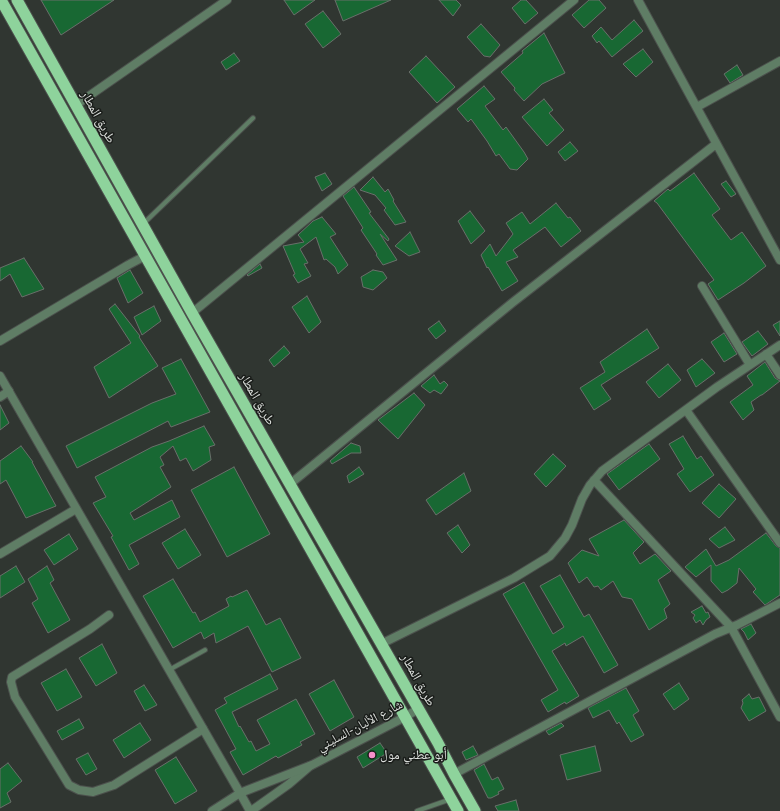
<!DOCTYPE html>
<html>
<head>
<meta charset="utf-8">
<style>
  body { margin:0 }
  canvas { display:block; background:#303631 }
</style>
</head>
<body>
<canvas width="780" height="811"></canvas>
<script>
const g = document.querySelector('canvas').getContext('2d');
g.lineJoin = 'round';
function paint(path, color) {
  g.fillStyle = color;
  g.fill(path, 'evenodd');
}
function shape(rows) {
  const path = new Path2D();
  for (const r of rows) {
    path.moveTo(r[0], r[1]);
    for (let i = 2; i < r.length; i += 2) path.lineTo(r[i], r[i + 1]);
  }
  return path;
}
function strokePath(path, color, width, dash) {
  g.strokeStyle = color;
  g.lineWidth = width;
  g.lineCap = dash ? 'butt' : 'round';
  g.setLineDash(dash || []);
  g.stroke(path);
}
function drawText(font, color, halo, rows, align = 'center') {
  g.font = font + ' "Noto Sans","Noto Naskh Arabic",sans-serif';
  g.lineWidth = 3;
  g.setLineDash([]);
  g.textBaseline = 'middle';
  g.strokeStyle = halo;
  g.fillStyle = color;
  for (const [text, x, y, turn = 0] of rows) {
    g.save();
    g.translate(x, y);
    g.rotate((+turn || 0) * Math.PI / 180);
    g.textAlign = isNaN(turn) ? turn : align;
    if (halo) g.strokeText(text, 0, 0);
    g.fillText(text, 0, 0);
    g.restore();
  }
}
const building = shape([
  [41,0,114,0,61,35,41,0],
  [284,0,315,0,294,15,284,0],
  [335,0,391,0,343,21,335,0],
  [439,0,456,0,461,5,453,16,439,0],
  [521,0,526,0,538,13,525,24,512,8,521,0],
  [589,0,599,0,606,8,584,28,572,15,589,0],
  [323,11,341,34,323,48,305,24,323,11],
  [634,20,643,31,612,57,599,41,597,43,592,36,601,27,612,40,634,20],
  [481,24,500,45,490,57,484,56,467,37,481,24],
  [544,33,565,73,542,84,524,101,514,90,515,88,501,72,523,53,522,51,544,33],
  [643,49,653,62,636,77,623,64,643,49],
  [234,53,240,61,226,70,221,62,234,53],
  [426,56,455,87,437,103,409,72,426,56],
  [737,65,743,75,730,83,724,74,737,65],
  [484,86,495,99,485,106,503,130,506,127,524,152,528,159,517,170,510,169,499,154,496,156,487,141,471,119,468,122,457,109,484,86],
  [544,99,553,110,549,113,564,130,547,146,522,117,544,99],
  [570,142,578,151,565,161,558,152,570,142],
  [325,173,332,184,322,191,315,177,325,173],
  [694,173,720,209,712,215,731,240,742,232,766,266,744,283,718,300,708,284,714,280,657,203,654,201,668,189,670,191,694,173],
  [373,177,385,192,388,189,394,200,393,201,406,222,395,225,384,210,386,208,375,195,360,190,373,177],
  [726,181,736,194,731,197,721,184,726,181],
  [354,187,371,212,369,213,389,239,388,241,380,234,397,260,383,265,376,255,377,254,361,230,363,228,343,196,354,187],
  [556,203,568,218,570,217,581,231,561,247,545,227,513,250,518,257,506,262,518,281,502,291,488,267,487,268,481,255,490,244,496,256,513,234,506,223,522,212,530,224,556,203],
  [470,211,485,231,471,244,458,221,470,211],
  [322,217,336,234,330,237,348,265,338,274,335,267,326,259,324,260,316,237,300,249,308,263,304,264,311,276,298,283,293,275,295,274,283,246,304,242,298,235,313,221,322,217],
  [410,232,420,252,409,256,395,246,410,232],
  [24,258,44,289,22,297,10,274,0,281,0,268,24,258],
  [260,264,262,268,248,276,247,275,260,264],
  [130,270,143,293,128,303,117,278,130,270],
  [373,270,383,272,387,278,373,290,363,287,361,277,373,270],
  [307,296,321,322,309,333,292,307,307,296],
  [115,304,140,336,139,337,158,366,109,398,94,367,131,343,109,309,115,304],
  [154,306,161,321,142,335,134,317,154,306],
  [439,321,446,331,436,339,428,329,439,321],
  [780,321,780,336,773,325,780,321],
  [647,329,659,348,601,385,611,399,594,410,580,388,605,372,600,362,647,329],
  [758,331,768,344,752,356,742,342,758,331],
  [724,333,737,354,724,362,711,342,724,333],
  [284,346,290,353,274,367,269,360,284,346],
  [181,359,210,412,171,427,168,421,77,468,66,446,152,403,176,394,162,368,181,359],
  [702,359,715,373,696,387,687,370,702,359],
  [765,362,775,378,780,381,762,395,761,395,751,402,754,410,743,420,730,402,753,385,747,376,765,362],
  [668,364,681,380,659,398,646,382,668,364],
  [434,375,440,384,444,381,448,385,441,394,434,390,430,393,421,386,434,375],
  [414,393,425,405,398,439,378,420,414,393],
  [0,405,9,423,0,430,0,405],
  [204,426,215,445,209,447,211,460,193,471,186,458,180,461,173,446,160,457,164,465,160,467,171,487,130,513,134,520,172,500,180,517,129,545,139,564,129,570,111,537,113,536,93,503,106,497,95,477,152,447,169,441,204,426],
  [683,436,697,459,701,456,714,475,690,492,677,474,684,469,669,444,683,436],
  [351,443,360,446,361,453,351,453,332,464,330,461,351,443],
  [649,444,660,459,619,490,607,474,649,444],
  [21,446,33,462,32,462,56,506,26,518,6,480,0,484,0,461,21,446],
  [553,454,566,466,546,487,534,474,553,454],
  [234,467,270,534,227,557,191,490,234,467],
  [359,467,364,474,349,483,347,476,359,467],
  [464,473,471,491,436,515,426,500,464,473],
  [719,484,736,499,719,518,702,503,719,484],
  [624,520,644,542,633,553,640,564,655,554,671,571,658,580,670,604,664,609,667,618,649,630,632,599,622,597,613,581,601,590,598,586,594,587,587,577,579,583,568,563,582,550,599,556,589,539,624,520],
  [458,525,470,545,462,553,447,533,458,525],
  [725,527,735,540,719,548,709,539,725,527],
  [185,529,201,555,178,569,162,543,185,529],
  [766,533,776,546,780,548,780,595,765,605,753,592,756,589,739,568,737,583,728,590,722,593,711,581,711,565,696,577,685,567,706,549,716,566,729,560,766,533],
  [69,534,78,549,54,565,44,550,69,534],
  [16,566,25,582,0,598,0,576,16,566],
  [47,566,54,580,50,583,70,620,48,633,32,603,38,599,28,579,47,566],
  [560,575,584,617,589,614,618,665,604,673,583,636,566,646,565,643,552,651,579,696,566,704,565,702,548,712,541,700,558,690,503,594,524,582,553,634,564,627,540,586,560,575],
  [173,579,193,613,195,612,200,622,229,606,226,599,231,596,232,597,247,590,266,625,280,618,301,658,272,672,248,626,216,643,214,633,204,639,201,632,173,648,143,596,173,579],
  [702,606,706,613,708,612,710,617,706,620,703,625,700,620,696,623,693,618,695,615,691,612,702,606],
  [751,624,756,633,748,640,744,632,741,629,751,624],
  [102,644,117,673,96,686,79,658,102,644],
  [66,669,82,697,57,711,41,683,66,669],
  [270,674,278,689,232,712,239,727,240,726,249,742,251,741,256,751,270,744,257,720,296,699,315,734,300,742,302,745,278,758,276,756,243,775,230,752,236,749,215,710,227,703,224,698,270,674],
  [334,680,354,717,330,731,309,694,334,680],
  [679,683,689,699,674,710,663,694,679,683],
  [144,685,157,705,145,711,134,691,144,685],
  [626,688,639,711,633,715,644,735,631,742,619,722,617,724,609,710,593,718,588,708,626,688],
  [749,694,752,699,759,697,766,711,749,721,741,708,743,703,742,700,749,694],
  [79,719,84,728,62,740,57,731,79,719],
  [140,723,151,740,124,758,113,740,140,723],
  [561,723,564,726,549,735,546,731,561,723],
  [380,743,387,753,363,768,357,757,380,743],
  [473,746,478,755,466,760,462,752,473,746],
  [595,746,601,771,567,780,560,755,595,746],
  [88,753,97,769,86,775,76,759,88,753],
  [176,757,197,791,175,804,155,770,176,757],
  [8,763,22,781,7,793,11,802,0,808,0,769,8,763],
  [484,764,492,780,498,777,504,789,498,792,499,794,491,798,488,798,474,770,484,764],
  [516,800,519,811,498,811,495,806,516,800]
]);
paint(building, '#186833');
strokePath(building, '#696f6a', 1);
const service = shape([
  [144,223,253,118],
  [169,670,205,650],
  [417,811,451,799]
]);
const minor = shape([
  [638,0,780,260],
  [76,105,227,0],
  [697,107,780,61],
  [702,286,750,365],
  [192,313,574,0],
  [0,341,128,265,145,256],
  [766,354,780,375],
  [0,397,9,391],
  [686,410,780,543],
  [594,480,731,627,780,717],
  [290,484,512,303,716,144],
  [0,554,76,509],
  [109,615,90,629,12,677,11,682,15,697,69,785,79,790,93,792,114,785,203,729],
  [381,644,514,578,550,556,565,538,572,525,582,499,590,485,602,471,717,387,780,345],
  [454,774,715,634,737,625,780,603],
  [240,793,250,811],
  [251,811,289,784,310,766]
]);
const tertiary = shape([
  [0,376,240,793],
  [212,811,240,793,312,765,405,717,418,709]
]);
const trunk = shape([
  [1,0,458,811],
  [17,0,192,313,438,743,454,774,475,811]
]);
strokePath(service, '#4c514d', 6);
strokePath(minor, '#4c514d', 10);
strokePath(tertiary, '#4c514d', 10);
strokePath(trunk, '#4c514d', 13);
strokePath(service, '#5f7d65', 4);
strokePath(minor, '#5f7d65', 8);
strokePath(tertiary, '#5f7d65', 8);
strokePath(trunk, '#8ed39c', 11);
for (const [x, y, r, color] of [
  [372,755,4,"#f890ca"]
]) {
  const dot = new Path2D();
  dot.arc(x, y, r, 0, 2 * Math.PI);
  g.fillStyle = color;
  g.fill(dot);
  strokePath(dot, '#1a1d1a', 1.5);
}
drawText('13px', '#dde0dd', '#1a1d1a', [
  ["طريق المطار",98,117,61],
  ["طريق المطار",257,399,60],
  ["طريق المطار",418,680,61],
  ["شارع الألبان-السليني",360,726,-28]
]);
drawText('13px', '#dde0dd', '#1a1d1a', [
  ["أبو عطني مول",380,755]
], 'left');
</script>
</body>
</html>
